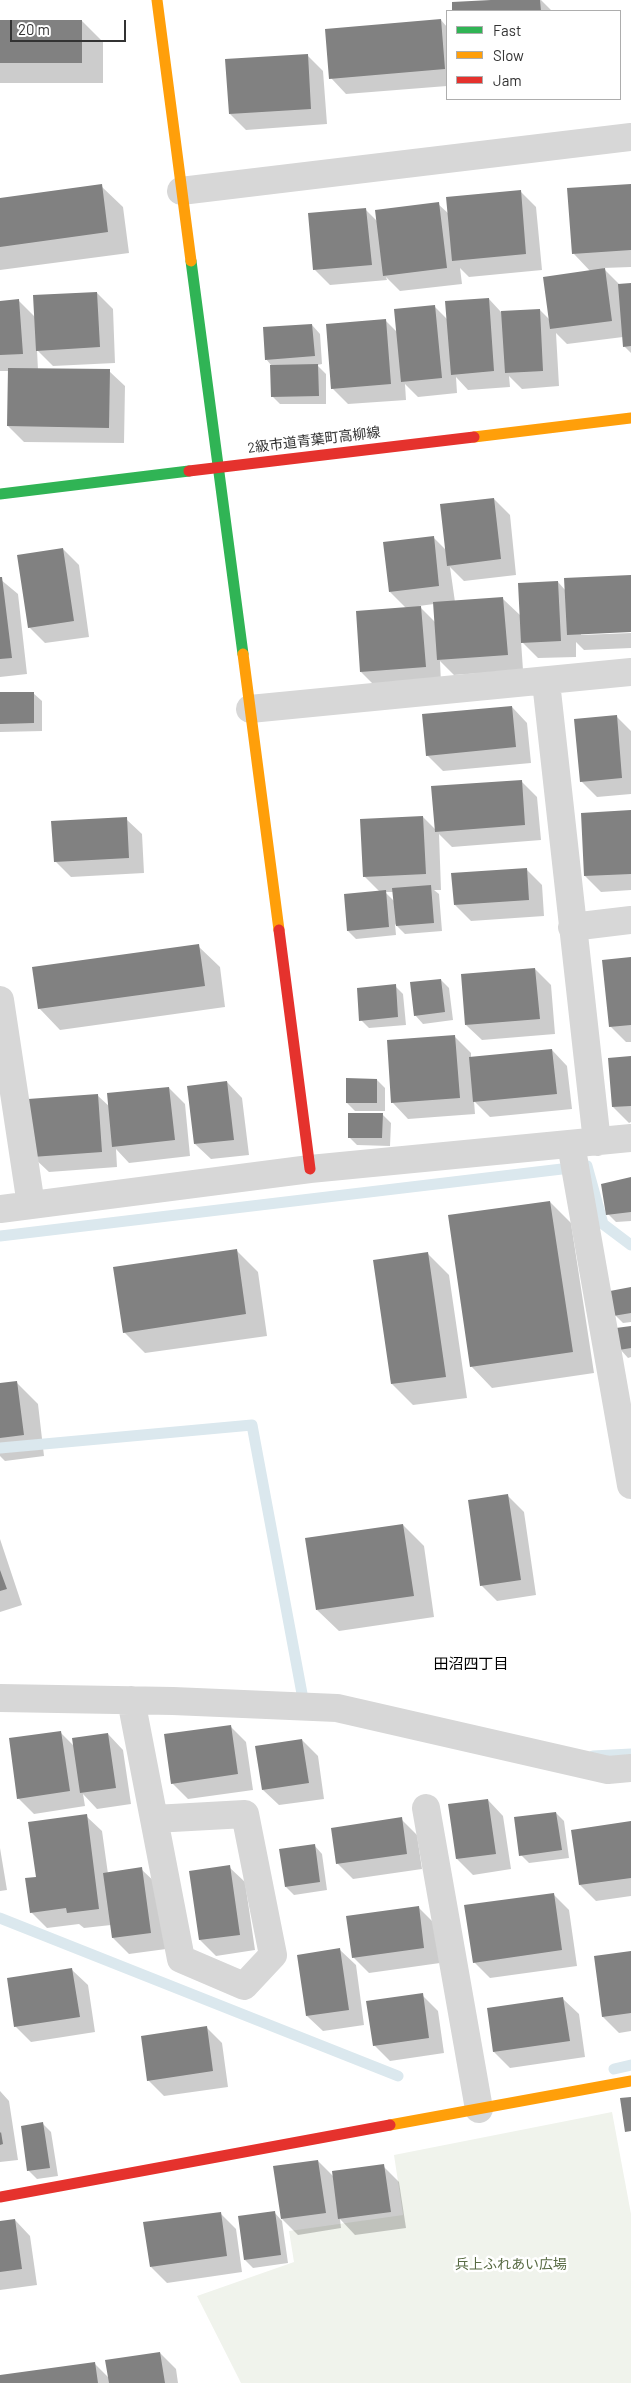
<!DOCTYPE html>
<html>
<head>
<meta charset="utf-8">
<style>
  body { margin:0 }
  #map { position:relative; width:631px; height:2383px; overflow:hidden; background:#fff; font-family:Barlow,sans-serif }
  canvas { display:block }
  .legend { position:absolute; left:446px; top:10px; width:175px; height:90px; box-sizing:border-box; background:#fff; border:1px solid #adadad; margin:0; padding:6px 9px; list-style:none; font-size:15px; color:#333 }
  .legend li { display:flex; align-items:center; gap:10px; height:25px }
  .legend b { width:25px; border:1px solid #adadad }
  .scale { position:absolute; left:10px; top:20px; width:116px; height:22px; box-sizing:border-box; border:2px solid #333; border-top:0; padding-left:6px; font-size:15px; line-height:18px; white-space:nowrap; color:#333; -webkit-text-stroke:4px #fff; paint-order:stroke }
</style>
</head>
<body>
<div id="map">
<canvas width="631" height="2383"></canvas>
<ul class="legend">
<li><b style="height:6px;background:#30b455"></b>Fast</li>
<li><b style="height:6px;background:#ff9f0a"></b>Slow</li>
<li><b style="height:6px;background:#e5322d"></b>Jam</li>
</ul>
<div class="scale">20 m</div>
</div>
<script>
const g = document.querySelector('canvas').getContext('2d');
g.lineJoin = 'round';
function paint(path, color) {
  g.fillStyle = color;
  g.fill(path, 'evenodd');
}
function shape(rows) {
  const path = new Path2D();
  for (const r of rows) {
    path.moveTo(r[0], r[1]);
    for (let i = 2; i < r.length; i += 2) path.lineTo(r[i], r[i + 1]);
  }
  return path;
}
function strokePath(path, color, width, dash) {
  g.strokeStyle = color;
  g.lineWidth = width;
  g.lineCap = dash ? 'butt' : 'round';
  g.setLineDash(dash || []);
  g.stroke(path);
}
function drawText(font, color, halo, rows, align = 'center') {
  g.font = font + ' Barlow,"Noto Sans JP",sans-serif';
  g.lineWidth = 5;
  g.setLineDash([]);
  g.textBaseline = 'middle';
  g.strokeStyle = halo;
  g.fillStyle = color;
  for (const [text, x, y, turn = 0] of rows) {
    g.save();
    g.translate(x, y);
    g.rotate((+turn || 0) * Math.PI / 180);
    g.textAlign = isNaN(turn) ? turn : align;
    if (halo) g.strokeText(text, 0, 0);
    g.fillText(text, 0, 0);
    g.restore();
  }
}
paint(shape([
  [612,2112,631,2214,631,2383,241,2383,197,2296,294,2262,289,2231,403,2215,394,2155]
]), '#f0f3ec');
paint(shape([
  [541,0,552,11,453,11,453,3],
  [441,20,447,27,447,86,346,94,331,78],
  [0,21,82,21,103,42,103,83,0,83],
  [307,55,323,71,327,124,246,130,230,114],
  [631,185,631,267,603,268,620,285,631,284,631,353,624,346,623,337,567,344,556,333,559,386,522,389,509,376,510,387,468,390,456,377,457,393,418,397,405,384,406,400,348,404,332,388,385,320,397,332,434,306,448,320,489,299,501,312,540,310,551,321,591,272,574,254],
  [101,186,123,207,129,253,0,270,0,199],
  [520,191,536,207,542,270,469,277,460,268,462,284,400,291,386,277,387,280,330,285,314,269,365,209,378,222,438,204,449,214],
  [97,293,113,309,115,363,53,366,37,350,38,370,109,371,125,386,124,443,24,442,8,426,9,371,0,371,0,302,19,301,35,317],
  [312,325,320,334,322,364,317,365,326,374,326,404,280,404,272,396,271,365,266,359],
  [494,499,510,515,516,575,464,581,450,567,455,602,503,599,521,616,558,582,566,591,631,577,631,631,581,633,581,635,631,633,631,648,584,650,576,642,576,657,538,658,521,641,523,670,454,675,440,661,441,683,377,688,361,672,407,609,390,592,433,537,447,551],
  [434,604,436,623,419,606],
  [63,549,79,565,89,637,45,643,29,627],
  [0,579,18,594,27,674,0,677],
  [0,693,33,693,42,701,42,731,0,732],
  [512,707,527,723,531,763,443,771,427,755],
  [616,716,631,731,631,794,597,797,581,781],
  [521,781,537,797,541,840,452,847,439,834,441,890,434,890,439,894,442,931,405,934,395,924,396,935,356,939,348,931,380,892,364,876,423,817,436,830],
  [385,892,394,892,395,902],
  [631,812,631,890,601,892,585,876],
  [126,819,142,834,144,873,71,877,55,861],
  [526,869,542,885,544,916,471,921,455,905],
  [198,946,220,967,225,1007,60,1030,39,1008],
  [631,958,631,1042,626,1042,610,1026],
  [535,969,551,985,555,1034,482,1040,466,1025],
  [441,980,449,988,453,1020,423,1024,415,1015],
  [395,986,403,994,406,1025,369,1028,361,1020],
  [455,1037,471,1053,471,1058,552,1050,567,1066,572,1109,490,1117,474,1101,475,1114,408,1119,393,1103,388,1041],
  [631,1058,631,1122,629,1123,613,1107],
  [377,1080,385,1088,385,1111,355,1111,347,1103],
  [227,1082,242,1098,249,1155,211,1159,195,1144],
  [169,1088,185,1104,190,1156,129,1163,116,1149,117,1167,49,1172,33,1157,97,1095,110,1107],
  [382,1114,391,1123,390,1146,357,1145,349,1137],
  [631,1178,631,1221,616,1222,608,1214],
  [550,1202,571,1223,594,1373,492,1388,471,1366],
  [236,1250,258,1272,267,1336,145,1353,124,1332],
  [428,1254,449,1275,467,1398,413,1405,392,1384],
  [631,1289,631,1322,623,1323,615,1315],
  [631,1327,631,1357,628,1358,620,1349],
  [16,1382,38,1404,44,1456,5,1461,0,1456,0,1385],
  [508,1496,524,1512,536,1595,497,1601,481,1585],
  [403,1525,424,1546,434,1617,339,1631,317,1610],
  [0,1539,22,1605,0,1612],
  [230,1726,246,1742,253,1790,188,1799,172,1783],
  [61,1733,75,1747,108,1734,123,1750,131,1804,97,1809,83,1794,85,1806,34,1814,18,1798],
  [302,1740,318,1756,324,1799,279,1805,263,1790],
  [488,1800,503,1816,511,1869,473,1875,457,1859,449,1806],
  [556,1813,564,1821,569,1858,529,1863,521,1855],
  [86,1816,102,1831,108,1874,141,1869,157,1884,166,1949,129,1954,113,1938,111,1925,84,1928,79,1924,47,1928,31,1912,37,1878],
  [401,1819,417,1835,422,1869,353,1879,337,1863],
  [631,1822,631,1896,596,1901,580,1885,573,1831],
  [314,1845,322,1854,327,1890,294,1895,286,1887],
  [0,1848,7,1890,0,1891],
  [229,1867,245,1882,255,1950,216,1956,200,1940,191,1872],
  [553,1894,569,1910,577,1966,490,1978,474,1962],
  [418,1907,434,1923,440,1963,369,1973,353,1957],
  [340,1950,356,1965,364,2025,323,2031,307,2016],
  [631,1952,631,2031,619,2033,603,2017,595,1957],
  [72,1970,88,1985,95,2032,31,2042,15,2026],
  [422,1995,438,2011,444,2053,390,2061,374,2045],
  [563,1999,579,2014,585,2057,510,2068,494,2052,488,2009],
  [206,2027,222,2043,228,2087,164,2096,148,2080],
  [0,2091,9,2101,18,2160,0,2162],
  [43,2124,51,2132,58,2176,37,2179,29,2171,22,2127],
  [318,2161,334,2177,383,2166,399,2182,406,2228,355,2235,340,2219,341,2228,298,2235,282,2219],
  [274,2212,282,2221,288,2263,253,2268,245,2260],
  [220,2213,236,2229,242,2272,167,2283,151,2267],
  [15,2220,30,2236,37,2285,0,2290,0,2222],
  [160,2353,176,2369,178,2383,0,2383,0,2376,94,2363,109,2378]
]), '#0003');
strokePath(shape([
  [0,1236,587,1166,603,1224,631,1245],
  [0,1448,252,1425,303,1699,312,1701],
  [593,1756,631,1754],
  [0,1918,398,2076],
  [614,2069,631,2065]
]), '#dbe8ee', 11);
paint(shape([
  [491,0,540,0,541,11,452,11,452,2],
  [441,19,445,69,329,79,325,29],
  [0,20,82,20,82,63,0,63],
  [308,54,311,109,229,114,225,59],
  [102,184,108,232,0,247,0,198],
  [631,184,631,250,572,254,567,188],
  [521,190,526,254,452,261,446,197],
  [439,202,447,268,383,276,375,210],
  [366,208,372,265,313,270,308,213],
  [605,268,612,321,550,329,543,277],
  [631,283,631,346,623,347,618,284],
  [97,292,100,347,36,351,33,295],
  [489,298,494,371,451,375,445,301],
  [19,299,23,354,0,355,0,301],
  [435,305,442,378,401,382,394,309],
  [540,309,543,371,505,373,501,311],
  [386,319,391,384,331,389,326,324],
  [312,324,315,356,265,360,263,327],
  [318,364,319,396,271,397,270,365],
  [8,368,110,369,109,428,7,426],
  [494,498,501,559,447,566,440,504],
  [434,536,439,586,389,592,383,542],
  [63,548,74,621,28,628,17,555],
  [631,575,631,632,567,635,564,578],
  [0,577,2,577,12,658,0,659],
  [558,581,561,641,521,643,518,583],
  [503,597,508,655,437,660,433,602],
  [421,606,426,667,360,672,356,611],
  [0,692,34,692,34,723,0,724],
  [512,706,516,747,426,756,422,714],
  [617,715,622,778,580,782,574,719],
  [522,780,525,825,435,832,431,786],
  [631,810,631,874,584,876,581,813],
  [423,816,426,874,363,877,360,819],
  [127,817,129,858,54,862,51,821],
  [527,868,529,900,454,905,451,873],
  [431,885,434,923,396,926,392,888],
  [386,890,389,927,347,931,344,894],
  [199,944,205,986,38,1009,32,967],
  [631,957,631,1025,609,1027,602,960],
  [535,968,540,1019,465,1025,461,974],
  [441,979,445,1012,414,1016,410,982],
  [396,984,398,1017,359,1021,357,988],
  [455,1035,460,1098,391,1103,387,1040],
  [552,1049,557,1094,473,1102,469,1057],
  [631,1056,631,1106,612,1107,608,1058],
  [346,1078,377,1079,377,1103,346,1103],
  [227,1081,234,1140,194,1144,187,1086],
  [169,1087,175,1140,112,1147,107,1093],
  [98,1094,102,1152,32,1157,28,1099],
  [348,1113,383,1113,382,1138,348,1138],
  [631,1177,631,1212,606,1215,601,1184],
  [550,1201,573,1352,470,1367,448,1215],
  [237,1249,246,1314,123,1333,113,1267],
  [428,1252,446,1377,391,1384,373,1260],
  [631,1287,631,1313,613,1316,610,1291],
  [631,1326,631,1348,619,1350,616,1328],
  [17,1381,24,1435,0,1438,0,1383],
  [508,1494,521,1580,480,1586,468,1500],
  [403,1524,414,1596,316,1610,305,1538],
  [0,1570,7,1589,0,1591],
  [231,1725,238,1774,171,1784,164,1734],
  [61,1731,70,1791,17,1799,9,1738],
  [108,1733,116,1788,80,1793,72,1738],
  [302,1739,309,1783,262,1790,255,1746],
  [488,1799,496,1854,456,1859,448,1804],
  [556,1812,562,1850,519,1856,514,1817],
  [87,1814,99,1909,67,1913,66,1908,30,1913,25,1878,36,1877,28,1822],
  [402,1817,407,1854,336,1864,331,1828],
  [631,1821,631,1878,579,1885,571,1830],
  [315,1844,320,1882,285,1887,279,1849],
  [230,1865,240,1935,199,1940,189,1871],
  [142,1867,151,1933,112,1938,103,1873],
  [554,1893,562,1950,473,1963,464,1905],
  [419,1906,424,1948,352,1958,346,1916],
  [340,1948,349,2010,306,2016,297,1955],
  [631,1951,631,2013,602,2017,594,1956],
  [72,1968,80,2017,14,2027,7,1978],
  [423,1993,429,2038,373,2046,366,2001],
  [563,1997,570,2041,493,2052,487,2008],
  [207,2026,213,2071,147,2081,141,2036],
  [631,2097,631,2131,625,2132,620,2098],
  [43,2122,50,2168,27,2171,21,2126],
  [1,2132,3,2144,0,2145,0,2133],
  [318,2160,326,2213,281,2219,273,2166],
  [384,2164,391,2212,338,2219,332,2171],
  [275,2211,281,2255,244,2260,238,2216],
  [221,2212,227,2256,150,2267,143,2222],
  [15,2219,22,2269,0,2272,0,2221],
  [160,2352,165,2383,109,2383,105,2360],
  [95,2362,98,2383,0,2383,0,2375]
]), '#818181');
strokePath(shape([
  [181,191,631,137],
  [546,682,597,1142],
  [250,709,631,672],
  [572,927,631,920],
  [0,1000,31,1205],
  [571,1144,631,1485],
  [0,1209,310,1169,631,1138],
  [0,1698,173,1701,337,1708,608,1770,631,1768],
  [131,1700,154,1819,181,1959,244,1986,273,1955,245,1814,154,1819],
  [426,1808,479,2109]
]), '#d7d7d7', 28);
strokePath(shape([
  [191,261,243,654],
  [0,494,189,471]
]), '#30b455', 11);
strokePath(shape([
  [157,0,191,261],
  [474,437,631,418],
  [243,654,279,930],
  [390,2125,631,2081]
]), '#ff9f0a', 11);
strokePath(shape([
  [189,471,474,437],
  [279,930,310,1169],
  [0,2197,390,2125]
]), '#e5322d', 11);
drawText('14px', '#333', '#fff', [
  ["2級市道青葉町高柳線",314,440,-7]
]);
drawText('14px', '#586b44', '#fff', [
  ["兵上ふれあい広場",511,2264]
]);
drawText('15px', '#000', '#fff', [
  ["田沼四丁目",471,1664]
]);
</script>
</body>
</html>
